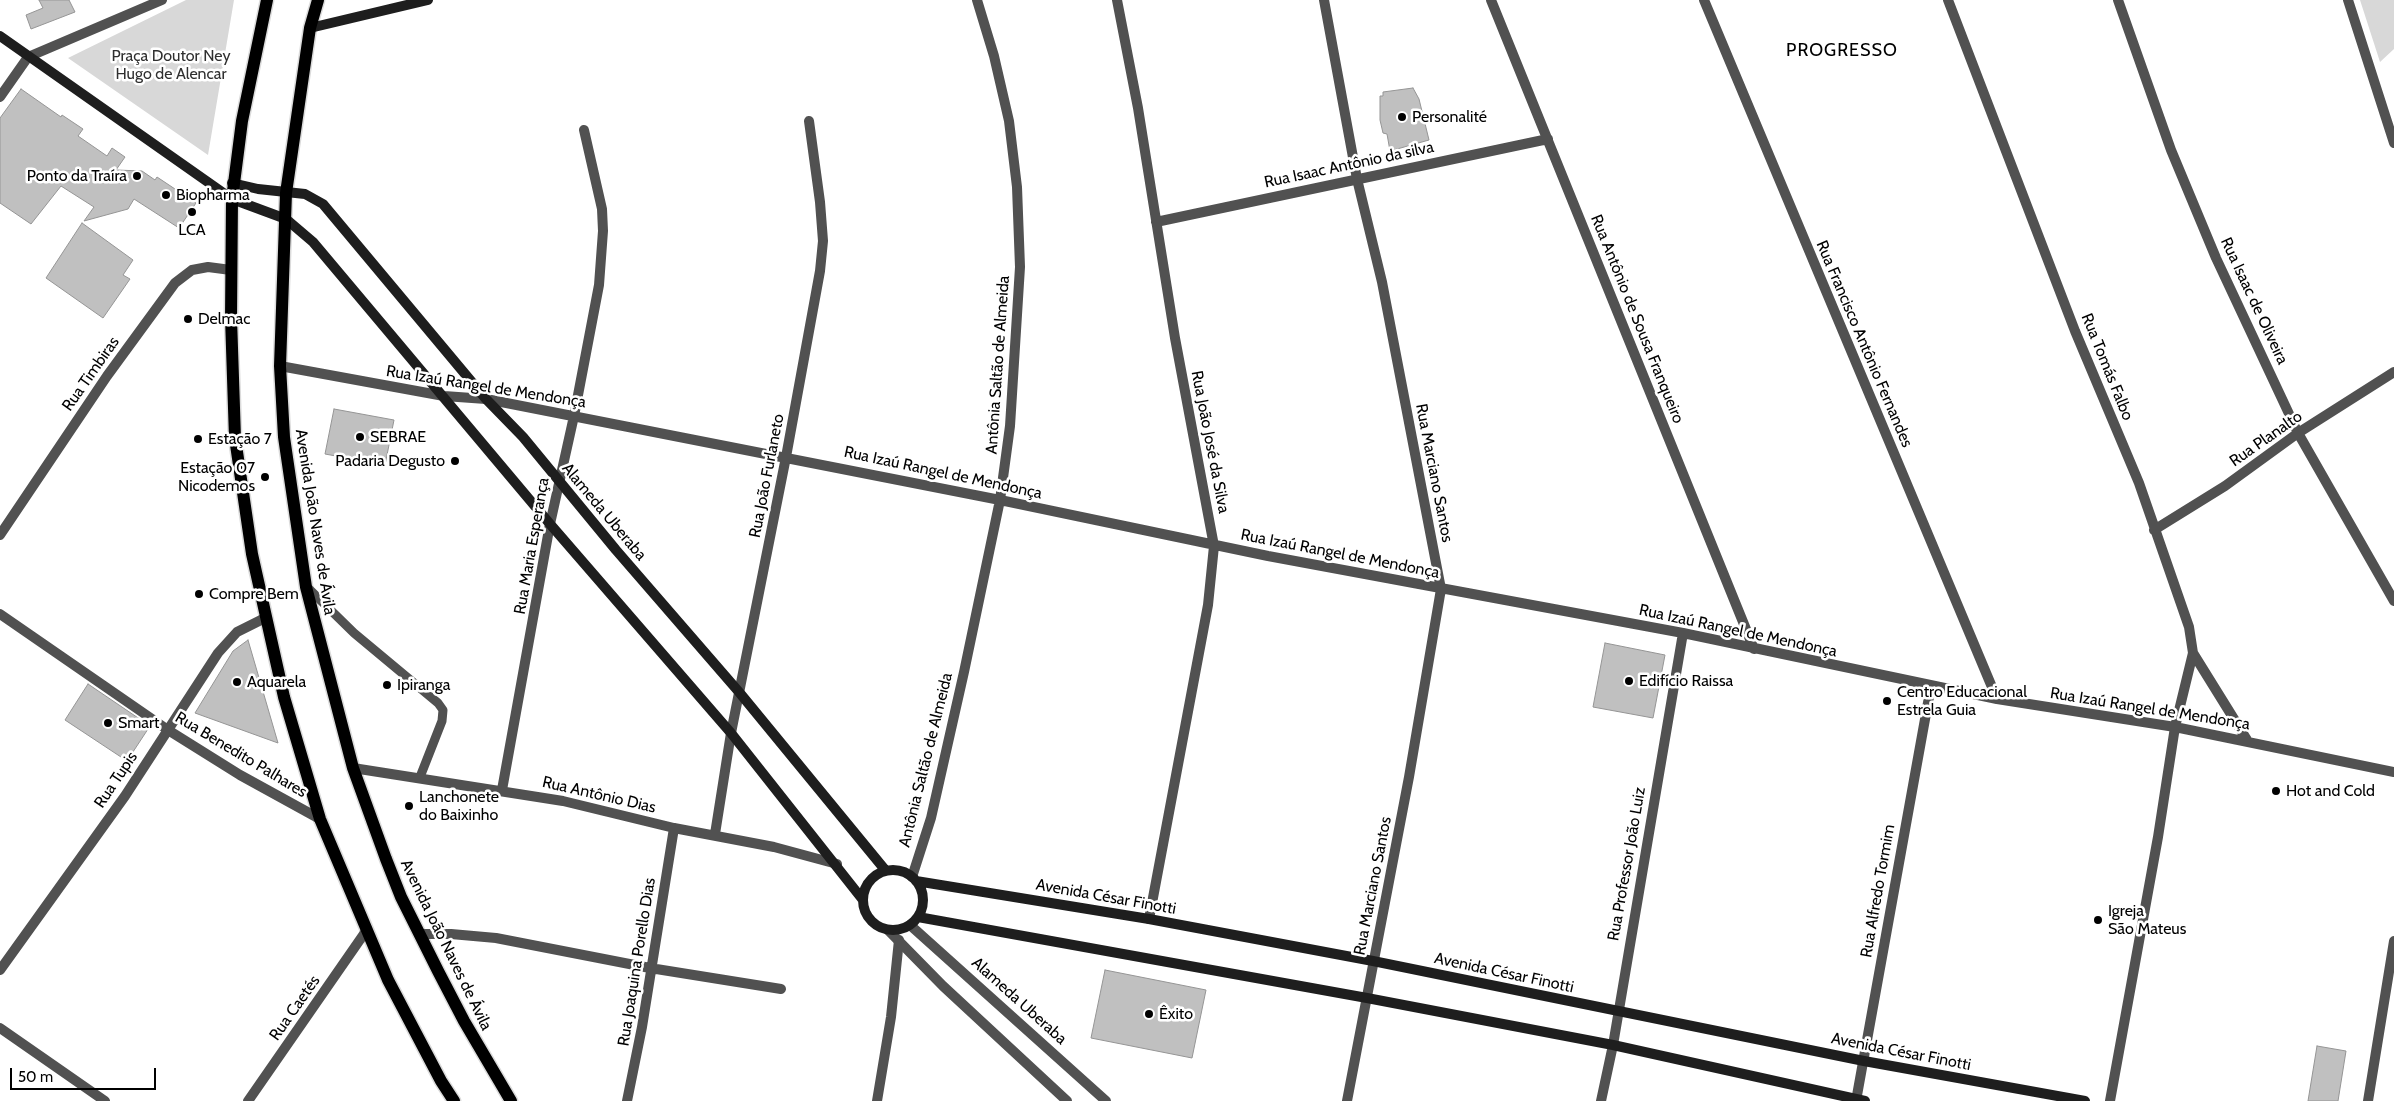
<!DOCTYPE html>
<html>
<head>
<meta charset="utf-8">
<style>
  body { margin:0 }
  #map { position:relative; width:2394px; height:1101px; overflow:hidden; background:#fff; font-family:Cabin,sans-serif }
  canvas { display:block }
  .scale { position:absolute; left:10px; top:1068px; width:146px; height:22px; box-sizing:border-box; border:2px solid #000; border-top:0; padding-left:6px; font-size:15px; line-height:18px; white-space:nowrap; color:#000; -webkit-text-stroke:4px #fff; paint-order:stroke }
</style>
</head>
<body>
<div id="map">
<canvas width="2394" height="1101"></canvas>
<div class="scale">50 m</div>
</div>
<script>
const g = document.querySelector('canvas').getContext('2d');
g.lineJoin = 'round';
function paint(path, color) {
  g.fillStyle = color;
  g.fill(path, 'evenodd');
}
function shape(rows) {
  const path = new Path2D();
  for (const r of rows) {
    if (r.length === 3) {
      path.moveTo(r[0] + r[2], r[1]);
      path.arc(r[0], r[1], r[2], 0, 2 * Math.PI);
      continue;
    }
    path.moveTo(r[0], r[1]);
    for (let i = 2; i < r.length; i += 2) path.lineTo(r[i], r[i + 1]);
  }
  return path;
}
function strokePath(path, color, width, dash) {
  g.strokeStyle = color;
  g.lineWidth = width;
  g.lineCap = dash ? 'butt' : 'round';
  g.setLineDash(dash || []);
  g.stroke(path);
}
function drawText(font, color, halo, rows, align = 'center') {
  g.font = font + ' Cabin,sans-serif';
  g.lineWidth = 5;
  g.setLineDash([]);
  g.textBaseline = 'middle';
  g.strokeStyle = halo;
  g.fillStyle = color;
  for (const [text, x, y, turn = 0] of rows) {
    g.save();
    g.translate(x, y);
    g.rotate((+turn || 0) * Math.PI / 180);
    g.textAlign = isNaN(turn) ? turn : align;
    if (halo) g.strokeText(text, 0, 0);
    g.fillText(text, 0, 0);
    g.restore();
  }
}
paint(shape([
  [186,0,234,0,208,155,68,58],
  [2360,0,2394,0,2394,49,2380,62]
]), '#d8d8d8');
const building = shape([
  [39,0,69,0,75,12,31,29,26,15,43,8,39,0],
  [1413,88,1419,99,1429,140,1390,151,1387,134,1383,133,1380,120,1380,96,1383,96,1383,92,1413,88],
  [21,89,61,117,62,115,83,129,78,136,107,156,112,148,125,157,116,170,142,171,155,180,157,177,196,203,179,228,134,199,128,209,84,221,94,207,61,186,31,224,0,203,0,118,21,89],
  [82,223,133,260,123,275,130,279,103,318,46,278,82,223],
  [334,409,394,420,385,465,325,454,334,409],
  [248,640,278,743,195,713,233,651,248,640],
  [1605,643,1665,655,1653,718,1593,707,1605,643],
  [88,684,150,726,127,761,65,720,88,684],
  [1105,970,1206,990,1192,1058,1091,1038,1105,970],
  [2317,1046,2346,1051,2338,1101,2308,1101,2317,1046]
]);
paint(building, '#c0c0c0');
strokePath(building, '#959595', 1);
const primary = shape([
  [267,0,242,121,232,199,231,318,235,438,252,554,284,697,320,819,388,980,441,1081,454,1101],
  [318,0,310,28,286,193,280,366,284,437,306,587,353,768,386,859,401,897,438,971,464,1021,511,1101]
]);
strokePath(primary, '#dbdbdb', 15);
strokePath(shape([
  [307,587,354,633,438,703,443,710,442,721,420,777]
]), '#515151', 9);
strokePath(shape([
  [1117,0,1138,108,1175,338,1214,546,1208,605,1149,919],
  [1324,0,1357,179,1382,282,1441,589,1409,777,1347,1101],
  [1491,0,1754,649],
  [1704,0,1997,699],
  [1948,0,2075,331,2139,483,2189,627,2193,653,2247,740],
  [2118,0,2171,150,2216,258,2298,433,2394,601],
  [2348,0,2394,143],
  [1156,222,1548,139],
  [280,366,444,396,486,399,1000,500,1268,556,1683,633,1997,699,2175,727,2394,772],
  [2154,530,2225,486,2298,433,2394,372],
  [0,614,168,730,240,775,320,819],
  [353,768,563,801,674,828,774,847,837,864],
  [502,790,550,524,574,416,599,285,603,231,602,209,584,130],
  [715,834,731,733,786,457,820,271,823,241,820,202,809,121],
  [912,877,931,818,964,672,1000,500,1010,426,1020,267,1017,187,1009,121,994,56,977,0],
  [419,934,451,934,496,938,650,968,781,989],
  [0,1028,105,1101],
  [627,1101,642,1027,674,828],
  [877,1101,891,1017,899,940],
  [1601,1101,1613,1045,1683,633],
  [1856,1101,1931,686],
  [2110,1101,2158,837,2175,727,2193,653],
  [2368,1101,2394,941]
]), '#515151', 10);
strokePath(shape([
  [0,97,28,57,162,0],
  [0,535,107,376,175,283,192,270,208,267,231,270],
  [910,925,1106,1101],
  [888,930,943,986,1067,1101],
  [0,970,125,796,218,653,237,632,265,618],
  [248,1101,366,931]
]), '#515151', 10);
strokePath(shape([
  [310,28,428,0],
  [0,36,232,199,286,219,313,242,550,524,731,733,863,900],
  [232,183,258,189,305,194,323,204,486,399,523,437,616,550,739,692,886,871],
  [893,900,30],
  [916,881,1149,919,1373,961,1864,1061,2085,1101],
  [918,917,1367,998,1613,1045,1865,1101]
]), '#1e1e1e', 10);
strokePath(primary, '#000', 12);
for (const [x, y, r, color] of [
  [1402,117,5,"#000"],
  [137,176,5,"#000"],
  [166,195,5,"#000"],
  [192,212,5,"#000"],
  [188,319,5,"#000"],
  [360,437,5,"#000"],
  [198,439,5,"#000"],
  [455,461,5,"#000"],
  [265,477,5,"#000"],
  [199,594,5,"#000"],
  [1629,681,5,"#000"],
  [237,682,5,"#000"],
  [387,685,5,"#000"],
  [1887,701,5,"#000"],
  [108,723,5,"#000"],
  [2276,791,5,"#000"],
  [409,806,5,"#000"],
  [2098,920,5,"#000"],
  [1149,1014,5,"#000"]
]) {
  const dot = new Path2D();
  dot.arc(x, y, r, 0, 2 * Math.PI);
  g.fillStyle = color;
  g.fill(dot);
  strokePath(dot, '#fff', 2);
}
drawText('16px', '#2f2f2f', '#fff', [
  ["Praça Doutor Ney",171,56],
  ["Hugo de Alencar",171,74]
]);
drawText('16px', '#000', '#fff', [
  ["Personalité",1412,117],
  ["Ponto da Traíra",127,176,"right"],
  ["Biopharma",176,195],
  ["LCA",192,230,"center"],
  ["Delmac",198,319],
  ["SEBRAE",370,437],
  ["Estação 7",208,439],
  ["Padaria Degusto",445,461,"right"],
  ["Estação 07",255,468,"right"],
  ["Nicodemos",255,486,"right"],
  ["Compre Bem",209,594],
  ["Edifício Raissa",1639,681],
  ["Aquarela",247,682],
  ["Ipiranga",397,685],
  ["Centro Educacional",1897,692],
  ["Estrela Guia",1897,710],
  ["Smart",118,723],
  ["Hot and Cold",2286,791],
  ["Lanchonete",419,797],
  ["do Baixinho",419,815],
  ["Igreja",2108,911],
  ["São Mateus",2108,929],
  ["Êxito",1159,1014]
], 'left');
drawText('16px', '#000', '#fff', [
  ["Rua Isaac Antônio da silva",1349,165,-12],
  ["Rua Isaac de Oliveira",2254,301,65],
  ["Rua Antônio de Sousa Franqueiro",1637,319,68],
  ["Rua Francisco Antônio Fernandes",1864,344,67],
  ["Antônia Saltão de Almeida",998,365,-86],
  ["Rua Tomás Falbo",2107,367,68],
  ["Rua Timbiras",91,374,-55],
  ["Rua Izaú Rangel de Mendonça",486,387,9],
  ["Rua Planalto",2266,439,-35],
  ["Rua João José da Silva",1210,442,79],
  ["Rua Izaú Rangel de Mendonça",943,473,12],
  ["Rua Marciano Santos",1434,473,79],
  ["Rua João Furlaneto",767,476,-79],
  ["Alameda Uberaba",604,512,50],
  ["Avenida João Naves de Ávila",315,522,81],
  ["Rua Maria Esperança",532,546,-80],
  ["Rua Izaú Rangel de Mendonça",1340,554,11],
  ["Rua Izaú Rangel de Mendonça",1738,631,12],
  ["Rua Izaú Rangel de Mendonça",2150,709,9],
  ["Rua Benedito Palhares",241,755,31],
  ["Antônia Saltão de Almeida",926,760,-76],
  ["Rua Tupis",116,780,-56],
  ["Rua Antônio Dias",599,795,13],
  ["Rua Professor João Luiz",1627,864,-80],
  ["Rua Marciano Santos",1373,886,-79],
  ["Rua Alfredo Tormim",1878,891,-80],
  ["Avenida César Finotti",1106,897,10],
  ["Avenida João Naves de Ávila",446,945,64],
  ["Rua Joaquina Porello Dias",637,962,-81],
  ["Avenida César Finotti",1504,973,12],
  ["Alameda Uberaba",1019,1001,42],
  ["Rua Caetés",295,1008,-55],
  ["Avenida César Finotti",1901,1052,11]
]);
g.letterSpacing = '1px';
drawText('18px', '#000', '#fff', [
  ["PROGRESSO",1842,51]
]);
g.letterSpacing = '0px';
</script>
</body>
</html>
